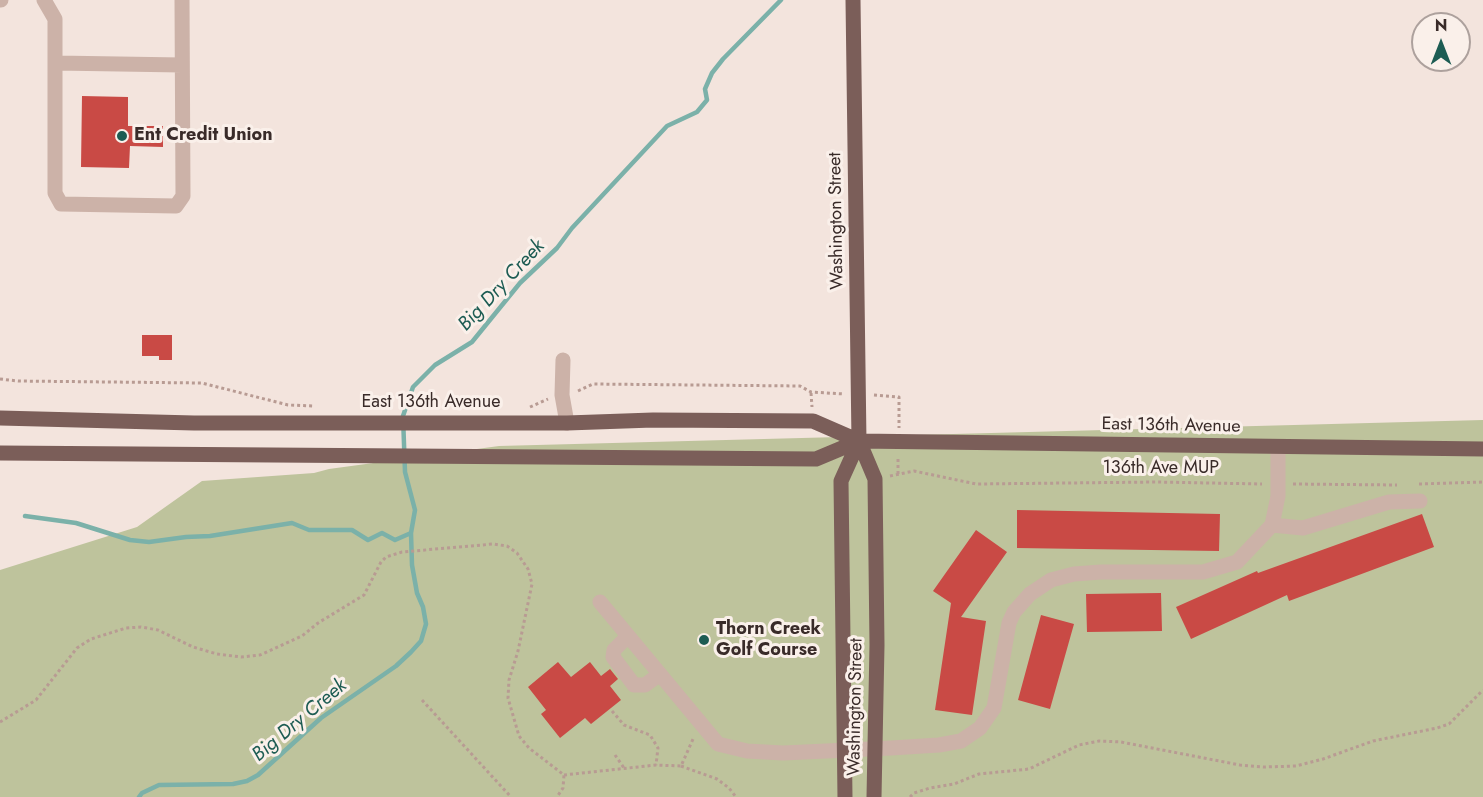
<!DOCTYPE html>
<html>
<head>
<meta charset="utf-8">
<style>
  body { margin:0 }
  #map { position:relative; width:1483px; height:797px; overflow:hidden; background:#f3e4dd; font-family:Jost,sans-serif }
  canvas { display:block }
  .north { position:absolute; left:1411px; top:12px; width:60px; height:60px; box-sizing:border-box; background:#faf0ea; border:2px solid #ada19d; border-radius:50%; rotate:0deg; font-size:16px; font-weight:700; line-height:24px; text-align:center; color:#392b29 }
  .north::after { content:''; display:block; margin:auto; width:21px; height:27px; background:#1d5c53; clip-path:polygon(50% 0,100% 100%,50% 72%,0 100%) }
</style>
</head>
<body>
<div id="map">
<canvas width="1483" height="797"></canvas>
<div class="north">N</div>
</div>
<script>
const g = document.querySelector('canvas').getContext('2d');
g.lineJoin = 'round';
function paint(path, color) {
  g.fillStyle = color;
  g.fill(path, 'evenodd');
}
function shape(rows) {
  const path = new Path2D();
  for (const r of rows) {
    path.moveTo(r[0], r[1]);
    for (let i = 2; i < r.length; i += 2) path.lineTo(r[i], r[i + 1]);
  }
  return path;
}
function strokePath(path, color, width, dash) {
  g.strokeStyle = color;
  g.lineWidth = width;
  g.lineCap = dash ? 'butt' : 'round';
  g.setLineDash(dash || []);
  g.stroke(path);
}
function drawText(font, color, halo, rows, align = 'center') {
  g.font = font + ' Jost,sans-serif';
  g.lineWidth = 6;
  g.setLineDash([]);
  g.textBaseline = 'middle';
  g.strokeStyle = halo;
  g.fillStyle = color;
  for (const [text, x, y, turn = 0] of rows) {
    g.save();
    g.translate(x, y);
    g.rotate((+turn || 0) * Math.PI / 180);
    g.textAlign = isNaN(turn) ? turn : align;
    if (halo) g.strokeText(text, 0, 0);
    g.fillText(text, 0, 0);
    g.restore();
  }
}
paint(shape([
  [1483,420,1483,797,0,797,0,570,137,527,202,481,314,473,329,469,499,446]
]), '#bec39c');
strokePath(shape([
  [25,516,76,523,130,540,149,542,186,537,210,536,292,523,309,530,352,530,368,540,382,533,395,540,411,533],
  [139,797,142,793,159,785,233,784,247,781,258,775,321,718,396,666,411,652,421,641,426,624,423,607,417,593,412,565,411,533,415,510,405,472,403,416,413,387,435,365,472,342,520,283,557,248,572,228,667,126,697,112,707,100,705,89,712,73,723,59,781,0]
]), '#7bb1a9', 4.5);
paint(shape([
  [82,96,128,97,128,126,163,126,163,147,130,146,129,168,81,167],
  [142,335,172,335,172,360,159,360,159,356,142,356],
  [1017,510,1220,514,1219,551,1017,548],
  [1422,514,1434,547,1289,601,1287,595,1191,639,1176,607,1257,571,1258,573],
  [976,530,1007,552,961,617,986,621,972,715,935,710,951,603,933,591],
  [1161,593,1162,631,1087,632,1086,594],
  [1041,615,1074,624,1050,709,1018,700],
  [558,662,571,677,590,662,601,676,610,669,618,679,610,686,621,700,591,724,585,718,560,738,541,714,546,710,528,687]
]), '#c94a45');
strokePath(shape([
  [0,379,18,381,202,383,288,405,313,406],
  [578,391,593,384,800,386,811,392,844,394],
  [811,393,812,407],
  [874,395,899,397,899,428],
  [530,407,548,399],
  [898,474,898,456],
  [890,476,914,471,976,484,1157,482,1262,484],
  [1293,484,1397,485],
  [1419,484,1483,482],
  [422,700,511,797],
  [612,711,624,725,650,735,658,748,656,765],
  [0,722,36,700,77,648,91,639,126,628,141,627,158,630,193,647,217,654,241,657,260,655,302,636,318,623,364,595,381,562,386,557,402,552,493,544,507,546,517,553,528,569,532,584,518,651,509,680,508,698,519,736,529,748,564,775,563,788,557,797],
  [615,755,624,768],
  [681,766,717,779,729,788,736,797],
  [564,775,656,765,681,766,693,739],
  [910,797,914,793,930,788,954,784,979,774,1029,769,1079,745,1099,741,1121,742,1240,765,1264,767,1296,766,1323,759,1373,741,1437,728,1449,724,1483,690]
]), '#b89b93', 3, [3, 3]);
strokePath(shape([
  [0,0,1,0],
  [44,0,55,19,55,193,61,204,176,206,183,196,182,0],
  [56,63,182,65],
  [563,360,562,395,567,423],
  [1272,525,1303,528,1389,502,1420,501],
  [600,602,718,744,747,751,783,753,891,748,939,745,961,741,980,728,994,708,1009,623,1014,612,1030,594,1051,580,1074,574,1101,572,1203,572,1237,562,1272,525,1278,496,1278,447],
  [628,636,614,650,613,657,634,685,645,685,660,674]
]), '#ccb2a8', 15);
strokePath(shape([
  [853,0,859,441,875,479,877,645,874,797],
  [0,418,194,423,567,423,653,420,813,421,859,441,1483,449],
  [0,453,816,459,859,441],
  [845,797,841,481,859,441]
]), '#7b5e59', 15);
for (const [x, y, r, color] of [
  [122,136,6,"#1d5c53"],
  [704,640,6,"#1d5c53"]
]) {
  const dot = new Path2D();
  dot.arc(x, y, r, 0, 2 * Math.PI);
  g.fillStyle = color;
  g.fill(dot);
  strokePath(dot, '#faf0ea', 2);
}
drawText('bold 18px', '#392b29', '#faf0ea', [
  ["Ent Credit Union",134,136],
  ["Thorn Creek",716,630],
  ["Golf Course",716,651]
], 'left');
drawText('18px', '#392b29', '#faf0ea', [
  ["Washington Street",837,221,-91],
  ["East 136th Avenue",431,403],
  ["East 136th Avenue",1171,426,1],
  ["136th Ave MUP",1161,469],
  ["Washington Street",856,707,-89]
]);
drawText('italic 20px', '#1d5c53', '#faf0ea', [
  ["Big Dry Creek",502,286,-47],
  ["Big Dry Creek",300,721,-40]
]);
</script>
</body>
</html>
